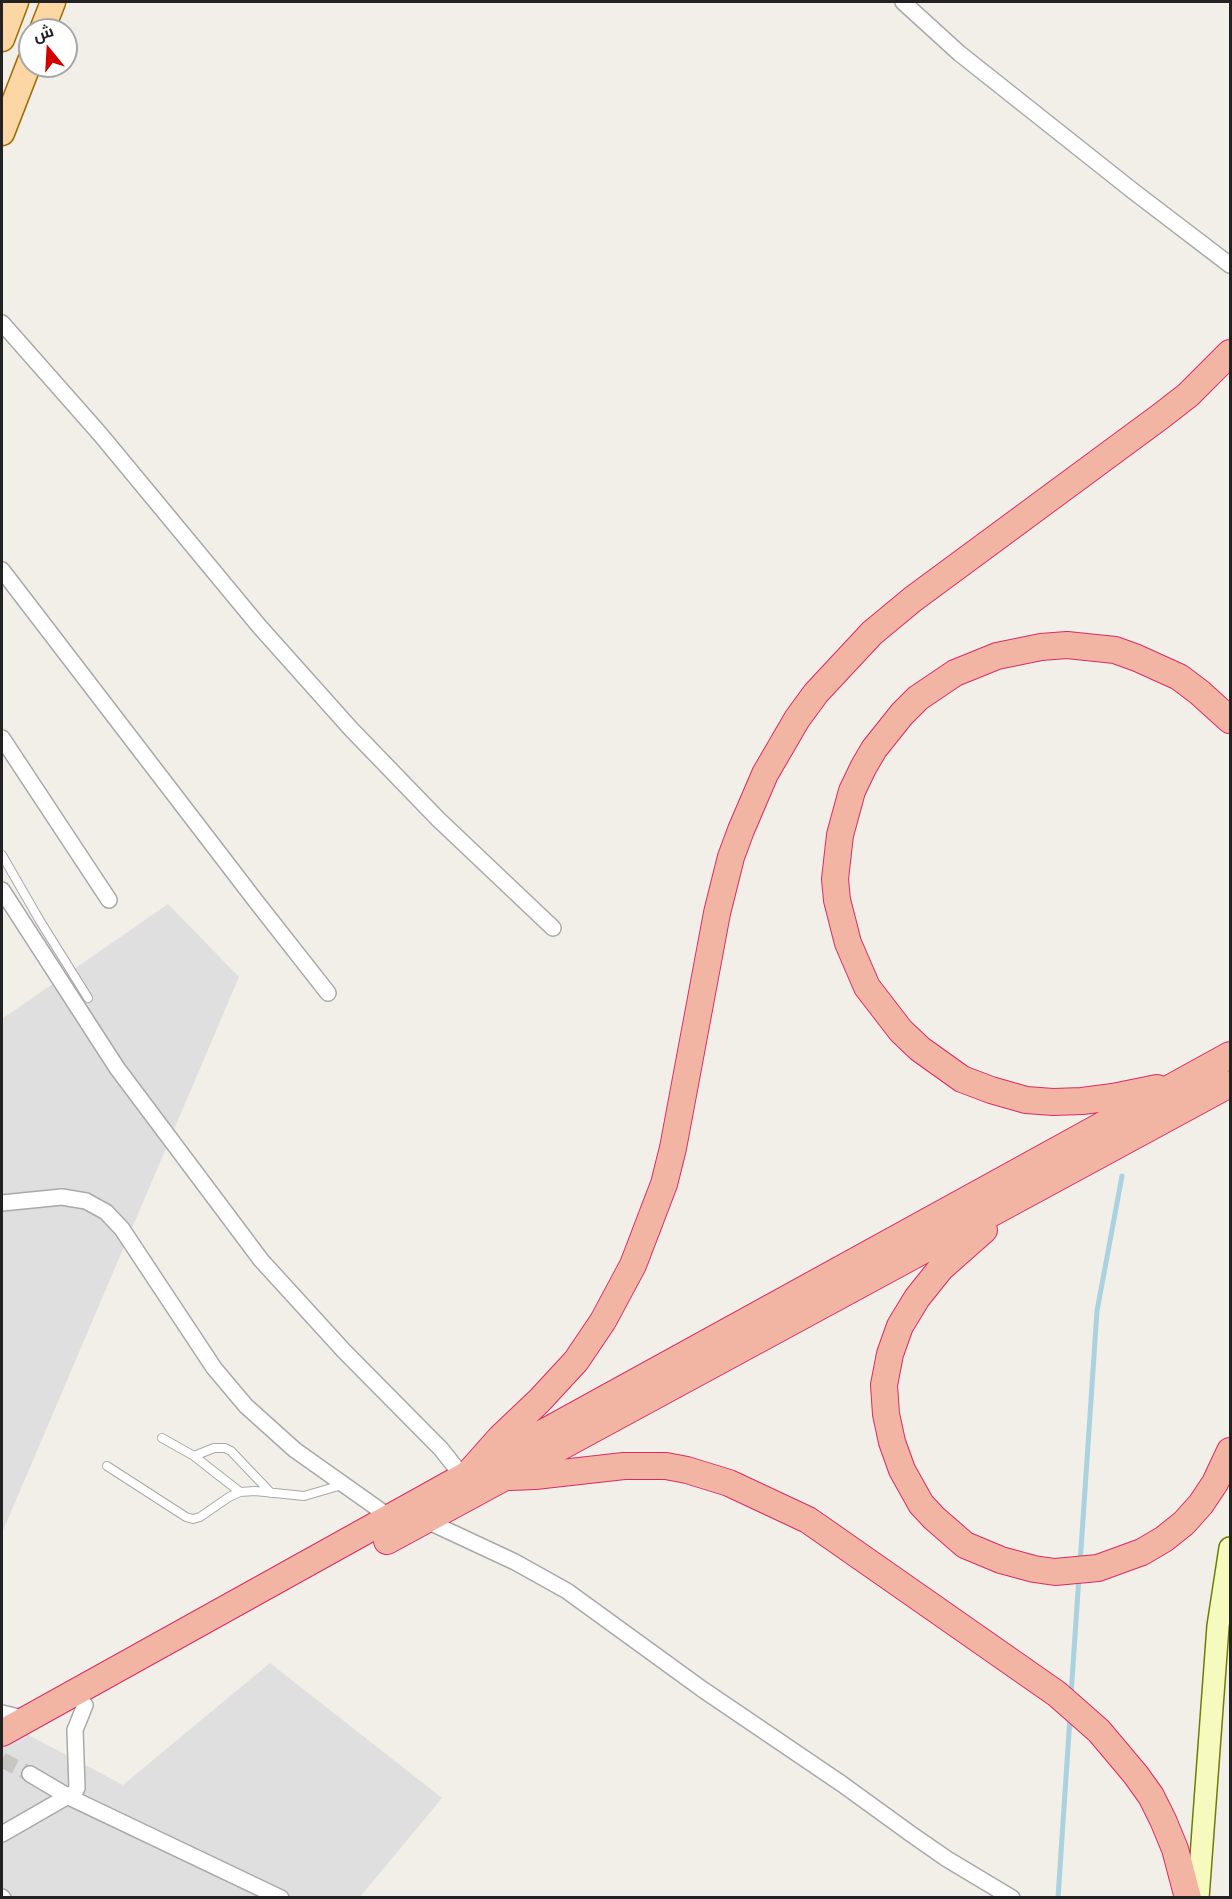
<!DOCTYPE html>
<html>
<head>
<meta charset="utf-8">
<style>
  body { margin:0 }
  #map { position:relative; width:1232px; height:1899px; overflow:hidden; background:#f2efe9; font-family:Quicksand,Cairo,sans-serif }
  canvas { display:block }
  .frame { position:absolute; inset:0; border:3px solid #222; pointer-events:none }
  .north { position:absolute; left:18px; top:18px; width:60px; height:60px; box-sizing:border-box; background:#fff; border:2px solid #a7a7a7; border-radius:50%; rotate:342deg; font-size:16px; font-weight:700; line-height:24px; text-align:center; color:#222 }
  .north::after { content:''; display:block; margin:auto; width:21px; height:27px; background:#d40000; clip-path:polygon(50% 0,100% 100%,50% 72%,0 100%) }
</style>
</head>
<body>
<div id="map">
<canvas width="1232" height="1899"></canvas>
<div class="frame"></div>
<div class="north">ش</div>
</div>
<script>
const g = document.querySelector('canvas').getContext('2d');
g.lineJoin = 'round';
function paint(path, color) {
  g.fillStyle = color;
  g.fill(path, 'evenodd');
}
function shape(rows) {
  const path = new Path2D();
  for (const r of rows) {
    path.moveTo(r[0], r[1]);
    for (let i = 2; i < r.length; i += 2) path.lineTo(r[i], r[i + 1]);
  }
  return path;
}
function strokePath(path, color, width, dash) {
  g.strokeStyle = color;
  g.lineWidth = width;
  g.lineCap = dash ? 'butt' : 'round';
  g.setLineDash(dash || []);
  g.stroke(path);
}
paint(shape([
  [168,904,239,977,2,1533,2,1019],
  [270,1663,442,1798,360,1897,2,1897,2,1721,123,1785]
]), '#e0dfdf');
strokePath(shape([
  [1080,1564,1097,1311,1122,1176],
  [1071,1695,1079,1576],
  [1058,1898,1070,1717]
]), '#aad3df', 5);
strokePath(shape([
  [2,1760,30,1774]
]), '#c8c6c1', 15, [15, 8]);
const service = shape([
  [2,855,40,921,88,998],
  [162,1438,194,1456,240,1492],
  [194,1456,214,1448,225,1448,231,1451,271,1493],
  [107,1466,186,1517,193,1519,200,1517,229,1497,240,1492,255,1491,304,1496,342,1485]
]);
const minor = shape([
  [903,2,959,53,1133,191,1230,265],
  [2,323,100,434,259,626,351,729,438,819,553,928],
  [2,570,255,900,328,993],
  [2,738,109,900],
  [2,890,117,1068,261,1260,344,1351,441,1449,464,1478],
  [2,1203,62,1197,86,1201,106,1212,122,1229,214,1368,246,1406,295,1450,391,1518],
  [425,1520,515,1562,567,1591,702,1689,842,1784,911,1834,947,1859,1012,1898],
  [2,1713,27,1719],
  [30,1774,69,1797,281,1898],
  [2,1834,75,1792,77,1788,75,1730,85,1705],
  [2,1897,3,1898]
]);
const secondary = shape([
  [1198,1898,1218,1626,1230,1548]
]);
const primary = shape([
  [42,30,53,2],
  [2,39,16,2],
  [2,133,30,61]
]);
const trunk = shape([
  [1157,1088,1113,1097,1082,1101,1053,1102,1026,1100,991,1090,962,1079,920,1049,901,1031,867,987,848,943,837,900,835,879,840,835,852,791,863,768,874,749,902,714,918,698,955,673,997,656,1041,647,1067,645,1115,650,1137,658,1179,677,1199,692,1230,720],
  [984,1230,941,1268,917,1298,900,1326,890,1354,884,1385,886,1414,892,1442,902,1470,921,1504,934,1518,965,1545,1001,1560,1034,1569,1055,1572,1098,1568,1142,1552,1164,1539,1184,1523,1201,1504,1215,1483,1230,1451],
  [468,1474,500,1438,539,1401,576,1361,603,1321,633,1265,664,1184,673,1148,717,913,731,857,741,830,765,774,797,719,816,693,872,633,913,599,1161,416,1188,395,1230,353],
  [510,1477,535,1476,624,1466,666,1466,687,1470,729,1483,808,1520,1057,1694,1099,1731,1136,1775,1151,1796,1163,1820,1175,1849,1188,1898],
  [387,1541,1230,1084],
  [2,1733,468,1474,1230,1055]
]);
strokePath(service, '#a9a9a9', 10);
strokePath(minor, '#a9a9a9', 18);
strokePath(secondary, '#707d05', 24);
strokePath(primary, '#a06b00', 27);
strokePath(trunk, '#dc2a67', 28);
strokePath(service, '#fff', 8);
strokePath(minor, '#fff', 15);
strokePath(secondary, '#f7fabf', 21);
strokePath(primary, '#fcd6a4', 24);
strokePath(trunk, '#f2b4a3', 26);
</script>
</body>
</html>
